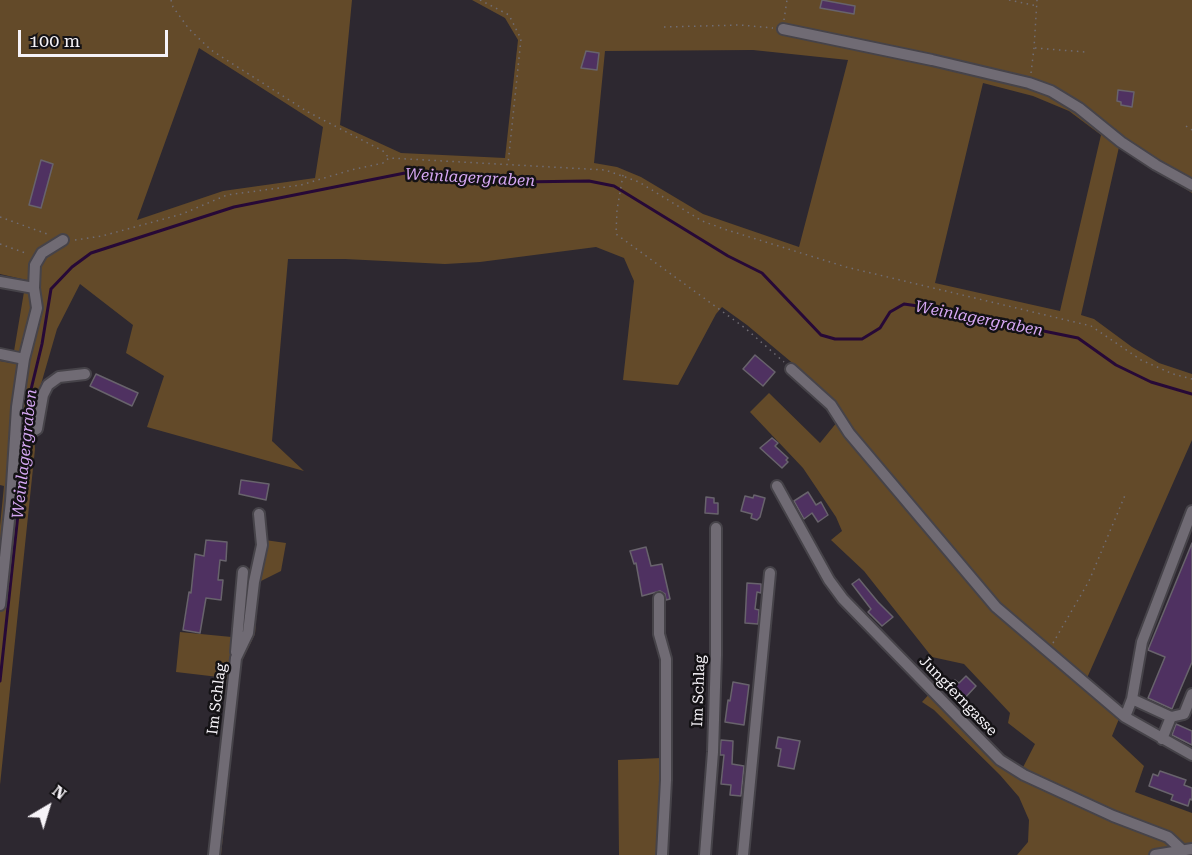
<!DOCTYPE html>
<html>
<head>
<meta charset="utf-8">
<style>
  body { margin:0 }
  #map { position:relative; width:1192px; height:855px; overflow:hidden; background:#2d2830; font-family:"Roboto Serif",serif }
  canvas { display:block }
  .north { position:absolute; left:18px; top:777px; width:60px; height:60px; -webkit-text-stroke:4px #141215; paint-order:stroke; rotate:38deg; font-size:16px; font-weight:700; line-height:24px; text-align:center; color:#f6f3f8 }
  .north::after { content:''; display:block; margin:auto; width:21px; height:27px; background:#f6f3f8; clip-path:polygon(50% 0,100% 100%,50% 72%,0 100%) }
  .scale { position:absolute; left:18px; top:30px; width:150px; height:27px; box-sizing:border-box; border:3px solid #f6f3f8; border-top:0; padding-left:8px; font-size:18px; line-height:21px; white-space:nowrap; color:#f6f3f8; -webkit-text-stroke:4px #141215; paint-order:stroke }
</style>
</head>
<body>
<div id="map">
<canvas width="1192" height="855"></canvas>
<div class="north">N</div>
<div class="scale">100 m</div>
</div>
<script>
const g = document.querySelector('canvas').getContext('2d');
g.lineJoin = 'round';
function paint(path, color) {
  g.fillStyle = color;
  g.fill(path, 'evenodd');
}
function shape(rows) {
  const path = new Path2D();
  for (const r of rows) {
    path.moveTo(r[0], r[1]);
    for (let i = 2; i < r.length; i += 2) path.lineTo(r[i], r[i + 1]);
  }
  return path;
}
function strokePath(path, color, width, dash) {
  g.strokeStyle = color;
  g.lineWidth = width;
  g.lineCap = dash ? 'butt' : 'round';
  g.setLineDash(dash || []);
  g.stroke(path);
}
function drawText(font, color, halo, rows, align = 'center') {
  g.font = font + ' "Roboto Serif",serif';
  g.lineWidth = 5;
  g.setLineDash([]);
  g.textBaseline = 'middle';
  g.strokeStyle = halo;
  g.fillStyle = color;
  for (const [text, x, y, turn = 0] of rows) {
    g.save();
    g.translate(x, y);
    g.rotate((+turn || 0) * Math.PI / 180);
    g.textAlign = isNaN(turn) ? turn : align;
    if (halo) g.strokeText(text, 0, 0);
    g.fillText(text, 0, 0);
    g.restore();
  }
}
paint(shape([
  [0,0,352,0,340,125,401,153,505,158,518,40,505,18,472,0,1192,0,1192,193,1119,147,1081,315,1094,319,1132,347,1159,363,1192,374,1192,440,1087,678,1123,709,1112,736,1144,766,1135,792,1192,813,1192,855,1017,855,1028,842,1029,820,1019,797,1000,775,934,710,922,702,931,692,1019,775,1035,744,1008,723,1010,713,964,664,932,657,864,571,831,540,842,531,836,517,803,468,750,412,769,393,820,443,842,416,832,399,814,381,747,325,722,307,716,314,678,385,623,380,634,281,624,258,596,247,480,262,445,264,345,259,288,259,272,441,304,471,147,427,164,376,126,353,133,325,80,284,57,329,33,412,35,449,0,785,0,526,4,486,0,485,0,361,12,363,26,280,0,274],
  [199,48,323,127,315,178,223,191,137,220],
  [753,50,848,60,799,247,703,214,641,177,617,167,594,163,605,51],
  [983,83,1033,96,1069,111,1101,135,1060,311,935,283],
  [258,539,286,543,281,571,259,582,255,634,241,663,221,855,209,855,227,678,176,672,180,632,242,638,250,567,256,567],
  [661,758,658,855,619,855,618,760]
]), '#634a29');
strokePath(shape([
  [26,430,27,406,42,344,51,289,72,267,91,253,234,207,405,173,518,182,589,181,614,186,728,256,762,273,821,335,835,339,862,339,880,328,890,312,904,304,925,307,1078,338,1116,365,1151,382,1192,394],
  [0,681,26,440]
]), '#270937', 3);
const building = shape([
  [822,0,855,6,854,14,820,8,822,0],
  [586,51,599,53,597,70,581,68,586,51],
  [1118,90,1134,92,1132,107,1121,105,1121,102,1117,101,1118,90],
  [41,160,53,164,41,208,29,205,41,160],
  [755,355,775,372,763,386,743,369,755,355],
  [96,374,138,393,132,406,90,386,96,374],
  [772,438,778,443,775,446,788,458,786,460,788,462,782,468,760,448,772,438],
  [241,480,269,484,266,500,239,494,241,480],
  [808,492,816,505,821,502,828,515,818,522,812,513,804,519,794,501,808,492],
  [754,495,765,498,760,517,757,520,751,518,752,514,741,511,745,496,753,498,754,495],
  [706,497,714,498,714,503,718,503,718,514,705,513,706,497],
  [206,540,227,542,226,561,220,560,218,580,223,580,221,600,206,598,200,633,183,630,189,592,191,593,195,554,204,556,206,540],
  [1192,543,1192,662,1172,709,1148,698,1165,657,1148,650,1192,543],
  [646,547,651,566,662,564,670,599,666,600,665,594,660,591,642,596,636,563,634,564,630,551,646,547],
  [859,579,878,602,893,617,882,626,868,612,871,609,852,584,859,579],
  [747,583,761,584,761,593,757,592,755,609,759,610,758,624,745,623,747,583],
  [966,676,976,686,962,701,948,688,955,680,959,683,966,676],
  [733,682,749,685,744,725,725,722,728,700,730,701,733,682],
  [1176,724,1192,731,1192,745,1172,735,1176,724],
  [778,737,800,741,794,769,778,766,781,749,776,748,778,737],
  [721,740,733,741,732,764,744,766,741,796,730,795,731,785,721,784,724,755,720,755,721,740],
  [1160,771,1186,780,1184,785,1192,788,1192,800,1190,799,1188,806,1171,800,1173,795,1149,786,1153,774,1158,776,1160,771]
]);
paint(building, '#4f3161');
strokePath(building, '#68636c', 1.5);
const minor = shape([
  [783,29,932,60,1029,83,1051,91,1079,108,1121,142,1156,165,1192,185],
  [0,282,34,288],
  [0,354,24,359],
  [791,369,831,405,849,433,996,607,1125,717,1192,755],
  [16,441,37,429,43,395,48,385,59,377,85,374],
  [777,486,829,580,843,599,1000,760,1024,775,1113,816,1168,837,1182,850],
  [659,598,659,634,666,659,666,780,662,855],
  [0,605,11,501,17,407,24,359,37,308,34,288,35,265,42,253,63,240],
  [236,652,243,572],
  [1132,699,1171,717,1162,739],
  [1125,717,1132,699,1142,642,1192,511],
  [1171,717,1184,714,1192,694],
  [214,855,236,658,248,633,254,582,262,545,259,514],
  [705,855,713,752,716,655,716,528],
  [743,855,770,573],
  [1155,855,1192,849]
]);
strokePath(minor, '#464349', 14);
strokePath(shape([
  [171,0,173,7,189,29,211,50,308,112,383,151,389,158],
  [480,0,509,15,521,39,508,164],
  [1009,0,1037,6],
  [784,20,787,0],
  [664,27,740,25,773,28],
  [1035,48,1085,52],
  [1031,73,1034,48,1037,0],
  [1186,126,1192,130],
  [623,175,617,210,616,234,745,328,784,362],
  [0,217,50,235],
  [75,240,102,236,182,214,227,195,301,185,351,170,383,163,389,158,605,170,639,182,702,221,727,230,846,267,1091,326,1141,360,1173,374,1192,379],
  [0,244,28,254],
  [1053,643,1089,581,1126,493]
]), '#716d74', 1.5, [1.5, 4.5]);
strokePath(minor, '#706b74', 10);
drawText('15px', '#f6f3f8', '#141215', [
  ["Im Schlag",699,691,-88],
  ["Jungferngasse",958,696,46],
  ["Im Schlag",217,699,-83]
]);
drawText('italic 16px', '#d7a8f5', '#141215', [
  ["Weinlagergraben",470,178,3],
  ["Weinlagergraben",979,319,11],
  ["Weinlagergraben",25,454,-84]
]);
</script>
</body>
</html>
